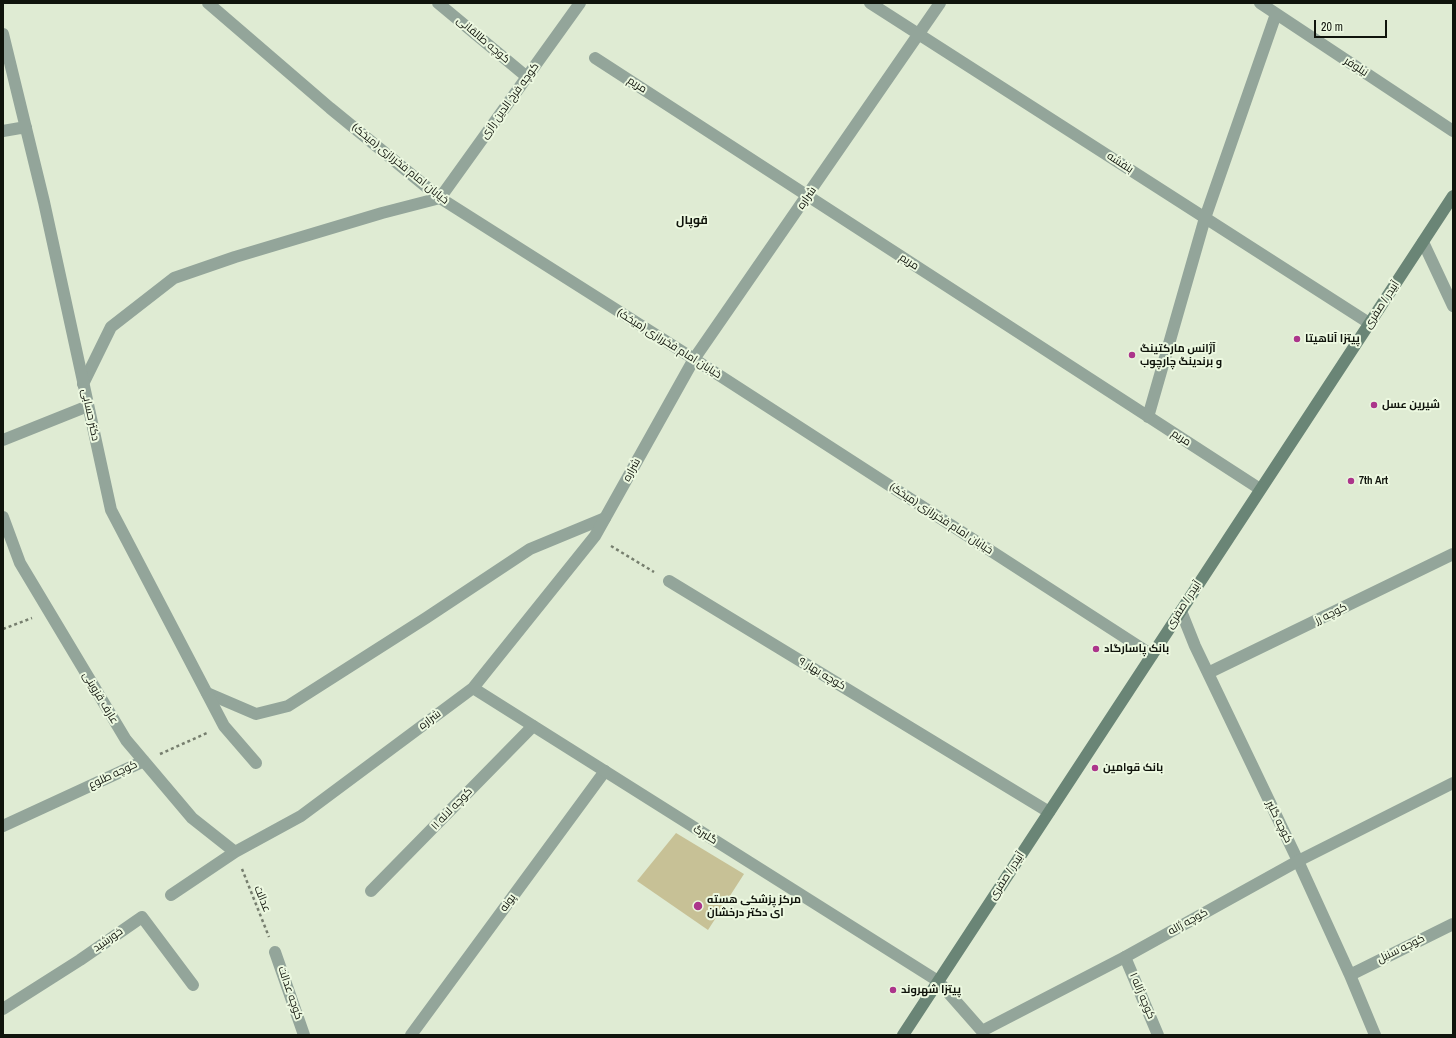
<!DOCTYPE html>
<html>
<head>
<meta charset="utf-8">
<style>
  body { margin:0 }
  #map { position:relative; width:1456px; height:1038px; overflow:hidden; background:#dfebd3; font-family:"Archivo Narrow",sans-serif }
  canvas { display:block }
  .frame { position:absolute; inset:0; border:4px solid #10140c; pointer-events:none }
  .scale { position:absolute; left:1314px; top:20px; width:73px; height:18px; box-sizing:border-box; border:2px solid #10140c; border-top:0; padding-left:5px; font-size:12px; line-height:14px; white-space:nowrap; color:#10140c; -webkit-text-stroke:3px #ecf8e0; paint-order:stroke }
</style>
</head>
<body>
<div id="map">
<canvas width="1456" height="1038"></canvas>
<div class="frame"></div>
<div class="scale">20 m</div>
</div>
<script>
const g = document.querySelector('canvas').getContext('2d');
g.lineJoin = 'round';
function paint(path, color) {
  g.fillStyle = color;
  g.fill(path, 'evenodd');
}
function shape(rows) {
  const path = new Path2D();
  for (const r of rows) {
    path.moveTo(r[0], r[1]);
    for (let i = 2; i < r.length; i += 2) path.lineTo(r[i], r[i + 1]);
  }
  return path;
}
function strokePath(path, color, width, dash) {
  g.strokeStyle = color;
  g.lineWidth = width;
  g.lineCap = dash ? 'butt' : 'round';
  g.setLineDash(dash || []);
  g.stroke(path);
}
function drawText(font, color, halo, rows, align = 'center') {
  g.font = font + ' "Archivo Narrow",Cairo,sans-serif';
  g.lineWidth = 4;
  g.setLineDash([]);
  g.textBaseline = 'middle';
  g.strokeStyle = halo;
  g.fillStyle = color;
  for (const [text, x, y, turn = 0] of rows) {
    g.save();
    g.translate(x, y);
    g.rotate((+turn || 0) * Math.PI / 180);
    g.textAlign = isNaN(turn) ? turn : align;
    if (halo) g.strokeText(text, 0, 0);
    g.fillText(text, 0, 0);
    g.restore();
  }
}
paint(shape([
  [676,833,744,874,708,930,637,881]
]), '#c7c196');
strokePath(shape([
  [611,546,654,572],
  [3,629,32,618],
  [160,754,207,733],
  [242,869,269,937]
]), '#767e6e', 2.5, [3, 3]);
strokePath(shape([
  [83,384,111,327,174,278,235,257,382,213,440,198],
  [1181,611,1195,646,1298,861,1350,975,1375,1035],
  [1208,673,1453,554],
  [207,693,256,714,288,706,426,618,530,549,605,518],
  [371,891,533,726],
  [1125,957,1158,1035],
  [1350,975,1453,924],
  [411,1035,605,771]
]), '#93a59a', 12);
strokePath(shape([
  [208,3,330,108,440,198,694,359,1152,655],
  [438,3,527,77],
  [870,3,1369,323],
  [1260,3,1453,131],
  [3,34,44,202,111,510,224,726,256,763],
  [595,58,1260,489],
  [3,131,26,127],
  [440,198,580,3],
  [1148,417,1205,218,1276,14],
  [3,440,88,406],
  [3,517,20,563,126,740,192,818,235,852],
  [669,581,1049,812],
  [473,688,938,981],
  [3,826,144,761],
  [171,895,235,852,301,816,473,688,595,536,694,359,940,3],
  [275,952,304,1035],
  [3,1009,80,960,142,917,193,985]
]), '#93a59a', 12);
strokePath(shape([
  [1423,242,1453,306],
  [938,981,982,1031,1125,957,1298,861,1453,783]
]), '#93a59a', 12);
strokePath(shape([
  [903,1035,1453,196]
]), '#6a8576', 12);
for (const [x, y, r, color] of [
  [1297,339,4,"#ac358b"],
  [1132,355,4,"#ac358b"],
  [1374,405,4,"#ac358b"],
  [1351,481,4,"#ac358b"],
  [1096,649,4,"#ac358b"],
  [1095,768,4,"#ac358b"],
  [698,906,5,"#ac358b"],
  [893,990,4,"#ac358b"]
]) {
  const dot = new Path2D();
  dot.arc(x, y, r, 0, 2 * Math.PI);
  g.fillStyle = color;
  g.fill(dot);
  strokePath(dot, '#ecf8e0', 1.5);
}
drawText('11px', '#10140c', '#ecf8e0', [
  ["کوچه طالقانی",483,40,40],
  ["نیلوفر",1356,67,33],
  ["مریم",637,85,33],
  ["کوچه فرخ الدین رازی",510,101,-54],
  ["بنفشه",1120,163,33],
  ["خیابان امام فخررازی (میخک)",400,164,39],
  ["شراره",807,198,-55],
  ["مریم",909,262,33],
  ["آبیدر / صفری",1382,305,-57],
  ["خیابان امام فخررازی (میخک)",669,344,32],
  ["دکتر حسابی",90,415,78],
  ["مریم",1181,438,33],
  ["شراره",632,470,-61],
  ["خیابان امام فخررازی (میخک)",941,519,33],
  ["آبیدر / صفری",1184,605,-57],
  ["کوچه رز",1331,614,-26],
  ["کوچه بهار ۹",822,674,31],
  ["عارف قزوینی",100,698,59],
  ["شراره",430,720,-37],
  ["کوچه طلوع",113,775,-25],
  ["کوچه لاله ۱۱",452,809,-46],
  ["کوچه گلپر",1279,822,64],
  ["گلبرگ",705,835,32],
  ["آبیدر / صفری",1007,876,-57],
  ["عدالت",262,899,68],
  ["پونه",508,903,-54],
  ["کوچه ژاله",1188,922,-29],
  ["خورشید",108,940,-35],
  ["کوچه سنبل",1401,949,-26],
  ["کوچه عدالت",290,993,71],
  ["کوچه ژاله ۱",1142,996,67]
]);
drawText('bold 11px', '#10140c', '#ecf8e0', [
  ["پیتزا آناهیتا",1305,339],
  ["آژانس مارکتینگ",1140,349],
  ["و برندینگ چارچوب",1140,362],
  ["شیرین عسل",1382,405],
  ["7th Art",1359,481],
  ["بانک پاسارگاد",1104,649],
  ["بانک قوامین",1103,768],
  ["مرکز پزشکی هسته",707,900],
  ["ای دکتر درخشان",707,913],
  ["پیتزا شهروند",901,990]
], 'left');
drawText('bold 12px', '#10140c', '#ecf8e0', [
  ["قوپال",692,221]
]);
</script>
</body>
</html>
